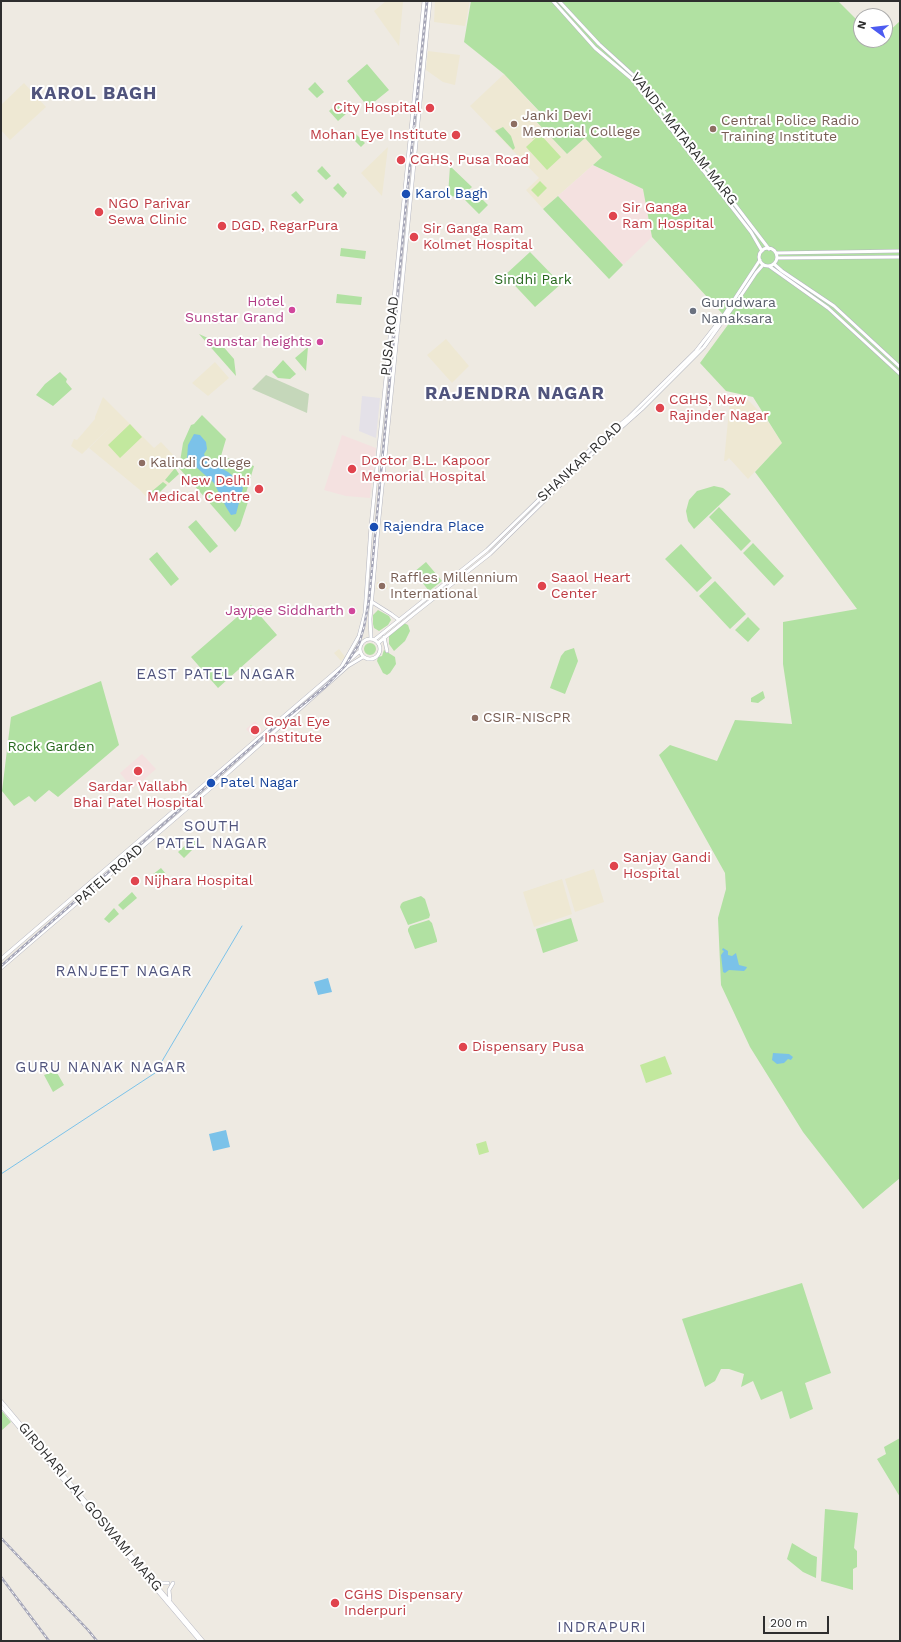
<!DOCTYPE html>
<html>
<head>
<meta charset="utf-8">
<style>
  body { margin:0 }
  #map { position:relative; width:901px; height:1642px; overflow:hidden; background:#eeeae2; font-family:"Work Sans",sans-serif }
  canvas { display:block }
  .frame { position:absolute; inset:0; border:2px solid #2e2e2e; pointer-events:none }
  .north { position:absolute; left:853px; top:8px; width:40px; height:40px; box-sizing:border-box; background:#fff; border:1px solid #ababab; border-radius:50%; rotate:285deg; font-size:11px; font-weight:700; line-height:16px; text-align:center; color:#2e2e2e }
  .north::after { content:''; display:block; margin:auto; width:14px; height:18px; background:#4c5bf1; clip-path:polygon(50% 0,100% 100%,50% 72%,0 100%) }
  .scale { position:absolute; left:763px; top:1616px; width:66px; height:18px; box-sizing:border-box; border:2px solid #2e2e2e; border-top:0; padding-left:5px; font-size:12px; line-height:14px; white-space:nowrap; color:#2e2e2e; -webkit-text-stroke:3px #fff; paint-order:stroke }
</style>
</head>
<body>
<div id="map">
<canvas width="901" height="1642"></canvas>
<div class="frame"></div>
<div class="north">N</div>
<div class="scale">200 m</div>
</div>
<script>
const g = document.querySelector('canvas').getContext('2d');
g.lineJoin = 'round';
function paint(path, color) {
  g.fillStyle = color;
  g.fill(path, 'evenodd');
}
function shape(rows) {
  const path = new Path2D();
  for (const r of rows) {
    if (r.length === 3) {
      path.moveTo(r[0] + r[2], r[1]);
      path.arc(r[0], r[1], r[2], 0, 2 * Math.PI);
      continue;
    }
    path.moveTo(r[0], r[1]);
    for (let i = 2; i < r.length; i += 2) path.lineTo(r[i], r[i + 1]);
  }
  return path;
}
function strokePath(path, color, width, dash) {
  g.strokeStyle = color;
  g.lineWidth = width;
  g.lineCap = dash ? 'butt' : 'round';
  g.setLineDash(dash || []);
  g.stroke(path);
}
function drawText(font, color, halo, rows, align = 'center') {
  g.font = font + ' "Work Sans",sans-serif';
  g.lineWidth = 4;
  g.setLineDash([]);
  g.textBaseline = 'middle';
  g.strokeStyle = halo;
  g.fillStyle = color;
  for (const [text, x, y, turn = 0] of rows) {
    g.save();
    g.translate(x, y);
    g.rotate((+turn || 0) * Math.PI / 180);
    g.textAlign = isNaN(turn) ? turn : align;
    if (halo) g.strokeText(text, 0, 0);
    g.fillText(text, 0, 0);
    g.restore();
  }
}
paint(shape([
  [362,396,380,398,376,438,359,431]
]), '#e4e1e8');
paint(shape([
  [386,1,403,1,399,46,374,11],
  [435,1,470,1,465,26,434,22],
  [428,51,460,55,455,85,443,82,426,70],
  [504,74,539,112,533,118,567,154,585,138,602,157,543,209,526,190,539,178,470,106],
  [24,83,46,107,10,140,1,130,1,105],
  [388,147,382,196,361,173],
  [446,339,469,366,452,383,427,355],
  [215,362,229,378,208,396,192,383],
  [103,397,154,448,161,442,176,458,175,468,179,474,150,501,140,490,89,448,113,424,82,454,71,446,74,439,77,440,95,419,95,417],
  [730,400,748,400,765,417,782,443,748,479,729,458,726,461,724,461],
  [377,582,387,582,388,589,376,589],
  [339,649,345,657,341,661,334,653],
  [594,869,604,902,575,912,565,879],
  [562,879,572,914,534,927,523,892]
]), '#eee8d3');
paint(shape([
  [593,165,643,189,652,237,623,265,558,196],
  [342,435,376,448,370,498,346,496,324,490],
  [255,721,263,730,254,738,246,729],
  [142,754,156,769,133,789,120,773]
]), '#f4e1e0');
paint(shape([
  [471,1,838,1,861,24,861,40,877,41,885,40,885,35,900,21,900,1178,863,1209,803,1132,750,1047,721,985,718,918,726,889,725,873,659,755,670,745,717,761,735,720,792,724,783,664,783,622,857,609,755,472,782,443,753,397,726,391,700,363,730,322,652,237,643,189,593,165,602,157,585,138,567,154,533,118,539,111,504,74,464,42],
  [367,64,389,90,368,107,347,81],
  [315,82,324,92,317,98,308,89],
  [338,103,347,113,338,121,329,111],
  [503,127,511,136,515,148,513,150,495,131],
  [355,133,365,143,361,147,351,137],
  [322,166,331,176,326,180,317,171],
  [450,166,472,187,461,197,448,196],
  [338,183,347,193,343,198,333,188],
  [296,191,304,200,300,204,291,195],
  [474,191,488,205,479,214,465,200],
  [558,196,623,265,609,279,543,209],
  [341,248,366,251,365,259,340,256],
  [530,252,561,284,535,307,505,275],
  [337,294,362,297,361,305,336,303],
  [199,334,221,344,234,359,236,376],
  [308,347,306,371,295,358],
  [283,360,296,374,290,379,278,378,272,372],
  [60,372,67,379,66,382,72,389,53,406,36,395,45,384],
  [202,415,226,439,221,456,254,466,244,500,248,502,240,526,235,532,179,468,183,443,191,425,194,424],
  [175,468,179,474,169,483,165,480],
  [163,482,167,485,155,497,151,492],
  [714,486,723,488,731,494,694,529,688,521,686,511,689,500,697,491],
  [719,507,751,541,741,551,709,517],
  [196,520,218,546,210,553,188,527],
  [753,543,784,576,774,586,743,553],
  [681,544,712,578,697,592,665,559],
  [157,552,179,579,171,586,149,559],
  [426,562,442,581,429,591,414,572],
  [715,581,746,614,730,629,699,596],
  [251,605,277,635,218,688,191,657],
  [378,610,389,616,391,620,388,625,379,631,374,628,373,624,373,615],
  [748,617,760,629,748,642,735,630],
  [404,623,408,625,410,631,405,641,394,651,389,644,389,636],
  [370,649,6],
  [574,648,578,661,565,694,550,688,561,656,565,651],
  [384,650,395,657,396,664,390,673,387,675,383,673,377,661,378,657,382,656],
  [101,681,119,745,58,797,49,790,35,802,29,796,14,806,2,791,11,717],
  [763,691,765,698,758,703,751,702,751,698],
  [193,838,198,844,184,858,178,852],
  [161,868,166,874,156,881,152,875],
  [132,892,137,898,123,910,118,905],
  [421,896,425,899,430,915,429,918,408,925,400,907,401,904,403,902],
  [114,908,119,914,109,923,104,919],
  [571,918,578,941,543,953,536,929],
  [429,920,432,923,437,940,437,942,415,949,408,931,408,929,410,926],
  [56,1071,64,1085,53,1092,44,1075],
  [802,1283,831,1373,805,1383,813,1409,790,1419,782,1391,761,1400,753,1381,741,1387,744,1374,729,1369,721,1369,715,1381,705,1387,682,1319],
  [1,1410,11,1422,1,1431],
  [900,1438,900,1497,877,1459,886,1454,884,1447],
  [825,1509,858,1513,854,1548,857,1551,857,1567,853,1569,853,1590,821,1581],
  [792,1543,812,1555,817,1557,816,1578,803,1572,787,1559]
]), '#b1e1a2');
paint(shape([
  [266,375,309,394,307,413,252,389]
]), '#c5d7ba');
paint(shape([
  [531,128,537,135,533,139,526,132],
  [540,134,561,157,547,170,526,147],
  [540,181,547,188,538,197,531,190],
  [130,424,142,437,120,458,108,445],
  [665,1056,672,1074,646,1083,640,1065],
  [486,1141,489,1152,479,1155,476,1144]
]), '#c2e89e');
paint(shape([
  [194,434,200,435,206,442,207,449,204,454,206,459,228,472,239,481,243,488,236,514,231,515,226,507,214,483,187,459,188,445],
  [723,948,728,951,728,955,732,956,736,953,739,965,747,967,746,969,744,971,729,970,725,973,723,972,721,955,724,951,722,950],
  [328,978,332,992,318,995,314,982],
  [773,1053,789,1054,793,1057,791,1060,788,1059,784,1063,777,1064,772,1060],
  [226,1130,230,1147,213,1151,209,1134]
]), '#7bc2e9');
strokePath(shape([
  [1,1174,155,1073,242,926]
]), '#7bc2e9', 1);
const secondary = shape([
  [553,1,595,48,633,80,751,232,762,251],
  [559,1,599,44,642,83,769,249],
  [768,257,9],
  [776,253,900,251],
  [777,258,900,257],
  [774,264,782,271,834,306,900,367],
  [769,266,828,308,900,374],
  [372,602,391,614,399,620],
  [384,637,387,651],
  [370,649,10],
  [371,639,370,619,378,528,430,1],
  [374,640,487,550,593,447,628,418,696,351,724,315,760,260],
  [378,643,415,613,490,554,596,450,642,409,704,347,738,300,756,273,763,265],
  [342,666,359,636,365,613,371,526,424,1],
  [1,959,360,651],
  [1,968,220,780,348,666,363,657],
  [1,1401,203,1641],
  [1,1406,200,1641],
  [152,1579,162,1583,168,1583],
  [170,1600,169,1590,173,1583]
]);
strokePath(secondary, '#b5b6c0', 4);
strokePath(secondary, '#fff', 3);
const rail = shape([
  [1,966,271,730,325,687,345,666,359,644,364,627,369,600,407,194,427,1],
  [1,1538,88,1630,97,1641],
  [1,1577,49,1641]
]);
strokePath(rail, '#a4a5b7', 2.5);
strokePath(rail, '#fff', 1, [3]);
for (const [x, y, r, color] of [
  [430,108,5,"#e0444e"],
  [514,124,4,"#8d6e63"],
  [713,129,4,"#8d6e63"],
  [456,135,5,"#e0444e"],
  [401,160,5,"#e0444e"],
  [406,194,5,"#1a4fb4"],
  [99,212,5,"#e0444e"],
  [613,216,5,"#e0444e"],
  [222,226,5,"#e0444e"],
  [414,237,5,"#e0444e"],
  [292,310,4,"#d1479c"],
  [693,311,4,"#6b7280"],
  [320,342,4,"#d1479c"],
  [660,408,5,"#e0444e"],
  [142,463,4,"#8d6e63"],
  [352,469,5,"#e0444e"],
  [259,489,5,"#e0444e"],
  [374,527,5,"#1a4fb4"],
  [382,586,4,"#8d6e63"],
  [542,586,5,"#e0444e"],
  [352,611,4,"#d1479c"],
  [475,718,4,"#8d6e63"],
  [255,730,5,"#e0444e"],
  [138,771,5,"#e0444e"],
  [211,783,5,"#1a4fb4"],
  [614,866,5,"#e0444e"],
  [135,881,5,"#e0444e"],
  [463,1047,5,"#e0444e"],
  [335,1603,5,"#e0444e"]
]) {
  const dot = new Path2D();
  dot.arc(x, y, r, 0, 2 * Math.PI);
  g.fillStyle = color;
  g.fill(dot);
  strokePath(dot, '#fff', 1.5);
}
drawText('14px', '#be3a42', '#fff', [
  ["City Hospital",421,108,"right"],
  ["Mohan Eye Institute",447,135,"right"],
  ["CGHS, Pusa Road",410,160],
  ["NGO Parivar",108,204],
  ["Sewa Clinic",108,220],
  ["Sir Ganga",622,208],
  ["Ram Hospital",622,224],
  ["DGD, RegarPura",231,226],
  ["Sir Ganga Ram",423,229],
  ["Kolmet Hospital",423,245],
  ["CGHS, New",669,400],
  ["Rajinder Nagar",669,416],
  ["Doctor B.L. Kapoor",361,461],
  ["Memorial Hospital",361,477],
  ["New Delhi",250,481,"right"],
  ["Medical Centre",250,497,"right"],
  ["Saaol Heart",551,578],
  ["Center",551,594],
  ["Goyal Eye",264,722],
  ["Institute",264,738],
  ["Sardar Vallabh",138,787,"center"],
  ["Bhai Patel Hospital",138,803,"center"],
  ["Sanjay Gandi",623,858],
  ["Hospital",623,874],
  ["Nijhara Hospital",144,881],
  ["Dispensary Pusa",472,1047],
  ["CGHS Dispensary",344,1595],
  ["Inderpuri",344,1611]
], 'left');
drawText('14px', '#785e54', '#fff', [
  ["Janki Devi",522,116],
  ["Memorial College",522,132],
  ["Central Police Radio",721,121],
  ["Training Institute",721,137],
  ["Kalindi College",150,463],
  ["Raffles Millennium",390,578],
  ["International",390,594],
  ["CSIR-NIScPR",483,718]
], 'left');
drawText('14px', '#2e2e2e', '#fff', [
  ["VANDE MATARAM MARG",684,139,52],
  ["PUSA ROAD",390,336,-84],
  ["SHANKAR ROAD",580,462,-43],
  ["PATEL ROAD",109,875,-41],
  ["GIRDHARI LAL GOSWAMI MARG",90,1507,50]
]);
drawText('14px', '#164399', '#fff', [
  ["Karol Bagh",415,194],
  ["Rajendra Place",383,527],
  ["Patel Nagar",220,783]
], 'left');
drawText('14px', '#28691f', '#fff', [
  ["Sindhi Park",533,280],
  ["Rock Garden",51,747]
]);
drawText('14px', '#b23c85', '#fff', [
  ["Hotel",284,302],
  ["Sunstar Grand",284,318],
  ["sunstar heights",312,342],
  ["Jaypee Siddharth",344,611]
], 'right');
drawText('14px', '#5b616d', '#fff', [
  ["Gurudwara",701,303],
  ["Nanaksara",701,319]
], 'left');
g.letterSpacing = '1px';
drawText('15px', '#50547d', '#fff', [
  ["EAST PATEL NAGAR",216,675],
  ["SOUTH",212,827],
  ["PATEL NAGAR",212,844],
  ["RANJEET NAGAR",124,972],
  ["GURU NANAK NAGAR",101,1068],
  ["INDRAPURI",602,1628]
]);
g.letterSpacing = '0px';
g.letterSpacing = '1px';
drawText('bold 18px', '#50547d', '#fff', [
  ["KAROL BAGH",94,94],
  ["RAJENDRA NAGAR",515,394]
]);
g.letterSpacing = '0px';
</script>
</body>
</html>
